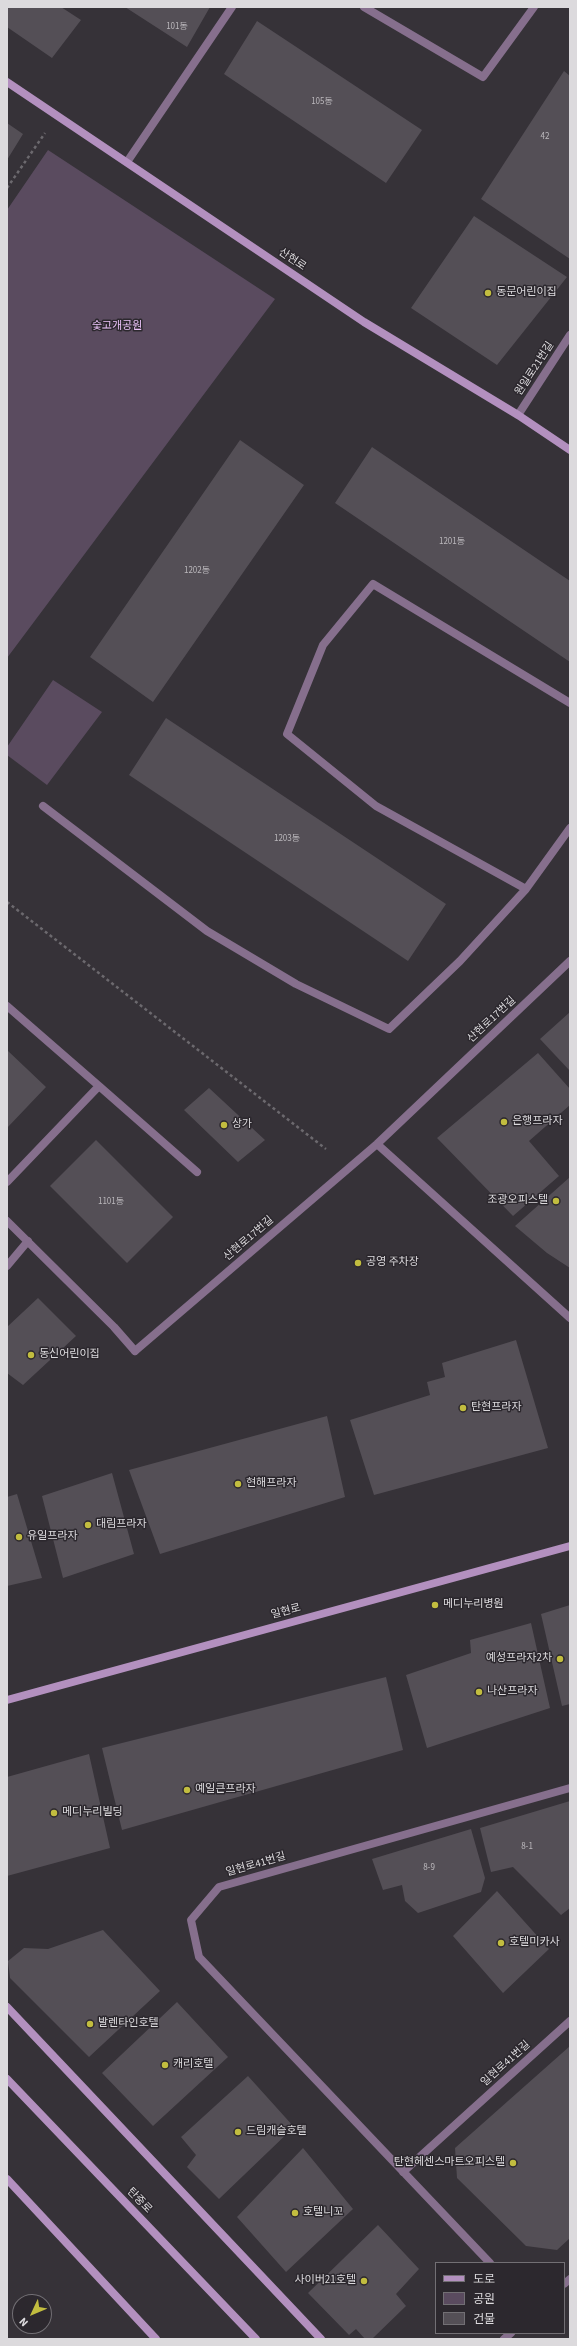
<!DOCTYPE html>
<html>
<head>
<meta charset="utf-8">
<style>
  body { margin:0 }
  #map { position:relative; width:577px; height:2346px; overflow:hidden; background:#363238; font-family:"Source Sans 3","Noto Sans KR",sans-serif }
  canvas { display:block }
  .frame { position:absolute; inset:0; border:8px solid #dcdadd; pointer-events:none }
  .legend { position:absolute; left:435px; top:2262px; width:130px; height:72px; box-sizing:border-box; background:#2c282e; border:1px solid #726f74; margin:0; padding:5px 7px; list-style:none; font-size:12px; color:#dcdadd }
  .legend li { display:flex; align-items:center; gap:8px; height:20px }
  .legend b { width:20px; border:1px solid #726f74 }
  .north { position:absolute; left:12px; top:2294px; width:40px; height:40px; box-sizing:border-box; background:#2c282e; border:1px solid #726f74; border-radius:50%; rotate:226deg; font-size:11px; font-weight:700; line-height:16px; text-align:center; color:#dcdadd }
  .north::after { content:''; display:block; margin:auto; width:14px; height:18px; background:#c2bd3f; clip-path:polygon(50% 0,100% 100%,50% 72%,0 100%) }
</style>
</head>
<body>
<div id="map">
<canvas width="577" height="2346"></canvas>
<div class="frame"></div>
<ul class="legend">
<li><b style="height:5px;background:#b390bf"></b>도로</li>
<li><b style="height:11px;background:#5a4b5f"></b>공원</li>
<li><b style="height:11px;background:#544f56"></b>건물</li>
</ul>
<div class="north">N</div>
</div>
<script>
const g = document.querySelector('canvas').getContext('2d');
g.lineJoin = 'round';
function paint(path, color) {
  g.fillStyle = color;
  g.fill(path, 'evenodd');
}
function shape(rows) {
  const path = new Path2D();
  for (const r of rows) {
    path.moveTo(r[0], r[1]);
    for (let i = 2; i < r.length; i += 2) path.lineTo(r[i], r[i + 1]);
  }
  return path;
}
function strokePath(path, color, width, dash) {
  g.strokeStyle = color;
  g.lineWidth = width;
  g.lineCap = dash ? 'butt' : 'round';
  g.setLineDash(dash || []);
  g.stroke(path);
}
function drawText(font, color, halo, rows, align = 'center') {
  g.font = font + ' "Source Sans 3","Noto Sans KR",sans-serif';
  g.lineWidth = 3;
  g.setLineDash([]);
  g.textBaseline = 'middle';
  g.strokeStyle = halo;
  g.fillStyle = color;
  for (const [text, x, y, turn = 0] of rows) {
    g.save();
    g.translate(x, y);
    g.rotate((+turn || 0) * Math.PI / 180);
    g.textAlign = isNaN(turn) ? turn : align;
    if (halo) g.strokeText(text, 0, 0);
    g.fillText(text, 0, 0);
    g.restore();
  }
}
paint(shape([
  [48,150,275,299,7,658,7,210],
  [53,680,102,712,47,785,7,755,7,747]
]), '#5a4b5f');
paint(shape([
  [7,7,61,7,81,20,52,58,7,27],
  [125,7,210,7,187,47],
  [257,21,422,130,386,183,224,74],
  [564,71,570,76,570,259,481,199],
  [7,123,23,134,7,160],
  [474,216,567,277,497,365,411,308],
  [240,440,304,485,153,702,90,657],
  [372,447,570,581,570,662,335,503],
  [166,718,446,904,408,961,129,775],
  [570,1012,570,1071,540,1039],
  [7,1050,46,1087,7,1128],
  [538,1053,570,1089,570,1105,529,1141,559,1176,513,1216,437,1138],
  [209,1088,265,1140,238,1162,184,1110],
  [96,1140,173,1217,127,1263,50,1186],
  [570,1177,570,1268,547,1253,515,1226],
  [38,1298,76,1336,23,1385,7,1373,7,1327],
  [516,1340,548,1448,374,1495,350,1420,430,1395,427,1382,445,1377,442,1363],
  [327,1416,345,1497,160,1554,129,1470],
  [112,1473,134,1554,63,1578,42,1496],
  [17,1494,42,1578,7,1586,7,1497],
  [570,1605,570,1704,562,1706,541,1614],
  [531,1623,550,1708,427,1748,406,1675,471,1653,470,1640],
  [386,1677,403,1750,122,1830,102,1748],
  [89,1754,110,1848,7,1876,7,1777],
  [570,1801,570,1908,561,1915,513,1867,491,1872,480,1828],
  [471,1829,485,1878,481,1892,418,1913,405,1901,402,1885,383,1890,372,1859],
  [497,1891,549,1949,503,1993,453,1936],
  [103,1930,160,1991,89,2057,10,1978,8,1961,24,1948,48,1949],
  [177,2002,228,2057,153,2126,102,2073],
  [570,2046,570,2238,557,2250,526,2246,457,2178,455,2148],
  [248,2076,294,2127,219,2199,187,2167,196,2155,181,2137],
  [303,2148,353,2209,286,2272,237,2217],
  [378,2225,419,2269,396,2294,406,2306,372,2339,365,2339,356,2329,349,2335,308,2293]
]), '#544f56');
strokePath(shape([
  [7,188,45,133],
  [7,902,326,1149]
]), '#6c696e', 2.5, [3, 3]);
strokePath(shape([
  [364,7,483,77,534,7],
  [127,162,232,7],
  [43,806,207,931,296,984,389,1029,460,961,526,889,376,806,287,734,323,645,373,584,570,703],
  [526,889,570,828],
  [7,1006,99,1086],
  [7,1182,99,1086,197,1172],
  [7,1221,114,1327,135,1351],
  [7,1266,28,1241]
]), '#866f8d', 8);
strokePath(shape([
  [518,415,570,335],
  [377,1144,570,1318],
  [135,1351,377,1144,570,961],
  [403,2172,570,2021],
  [490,2263,199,1957,191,1920,219,1887,570,1788],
  [564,2284,570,2279],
  [504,2339,511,2333]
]), '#866f8d', 8);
strokePath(shape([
  [7,82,364,322,518,415,570,450],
  [7,1700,570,1546],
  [7,2007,321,2339],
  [7,2079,256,2339],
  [7,2179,156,2339]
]), '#b390bf', 8);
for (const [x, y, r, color] of [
  [488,293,4,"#c2bd3f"],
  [504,1122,4,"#c2bd3f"],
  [224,1125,4,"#c2bd3f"],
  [556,1201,4,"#c2bd3f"],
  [358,1263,4,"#c2bd3f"],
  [31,1355,4,"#c2bd3f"],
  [463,1408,4,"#c2bd3f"],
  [238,1484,4,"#c2bd3f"],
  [88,1525,4,"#c2bd3f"],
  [19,1537,4,"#c2bd3f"],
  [435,1605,4,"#c2bd3f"],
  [560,1659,4,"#c2bd3f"],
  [479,1692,4,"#c2bd3f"],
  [187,1790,4,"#c2bd3f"],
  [54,1813,4,"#c2bd3f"],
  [501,1943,4,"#c2bd3f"],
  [90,2024,4,"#c2bd3f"],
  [165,2065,4,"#c2bd3f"],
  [238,2132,4,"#c2bd3f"],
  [513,2163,4,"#c2bd3f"],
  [295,2213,4,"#c2bd3f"],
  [364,2281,4,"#c2bd3f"]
]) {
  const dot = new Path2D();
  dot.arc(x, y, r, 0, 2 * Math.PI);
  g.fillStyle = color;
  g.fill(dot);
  strokePath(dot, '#2c282e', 1.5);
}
drawText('9px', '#bab7bb', null, [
  ["101동",177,27],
  ["105동",322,102],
  ["42",545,137],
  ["1201동",452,542],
  ["1202동",197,571],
  ["1203동",287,839],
  ["1101동",111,1202],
  ["8-1",527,1847],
  ["8-9",429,1868]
]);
drawText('11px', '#dcdadd', '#2c282e', [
  ["산현로",292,260,34],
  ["원일로21번길",535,369,-57],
  ["산현로17번길",492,1020,-43],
  ["산현로17번길",249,1239,-41],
  ["일현로",286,1612,-15],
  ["일현로41번길",256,1865,-16],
  ["일현로41번길",506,2064,-42],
  ["탄중로",139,2201,46]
]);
drawText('11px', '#dcdadd', '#2c282e', [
  ["동문어린이집",496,293],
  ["은행프라자",512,1122],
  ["상가",232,1125],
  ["조광오피스텔",548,1201,"right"],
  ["공영 주차장",366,1263],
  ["동신어린이집",39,1355],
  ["탄현프라자",471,1408],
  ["현해프라자",246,1484],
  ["대림프라자",96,1525],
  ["유일프라자",27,1537],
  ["메디누리병원",443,1605],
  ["예성프라자2차",552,1659,"right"],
  ["나산프라자",487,1692],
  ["예일큰프라자",195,1790],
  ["메디누리빌딩",62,1813],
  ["호텔미카사",509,1943],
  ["발렌타인호텔",98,2024],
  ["캐리호텔",173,2065],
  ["드림캐슬호텔",246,2132],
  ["탄현헤센스마트오피스텔",505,2163,"right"],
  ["호텔니꼬",303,2213],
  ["사이버21호텔",356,2281,"right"]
], 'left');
drawText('11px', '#e8c0f6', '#2c282e', [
  ["숯고개공원",117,327]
]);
</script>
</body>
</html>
